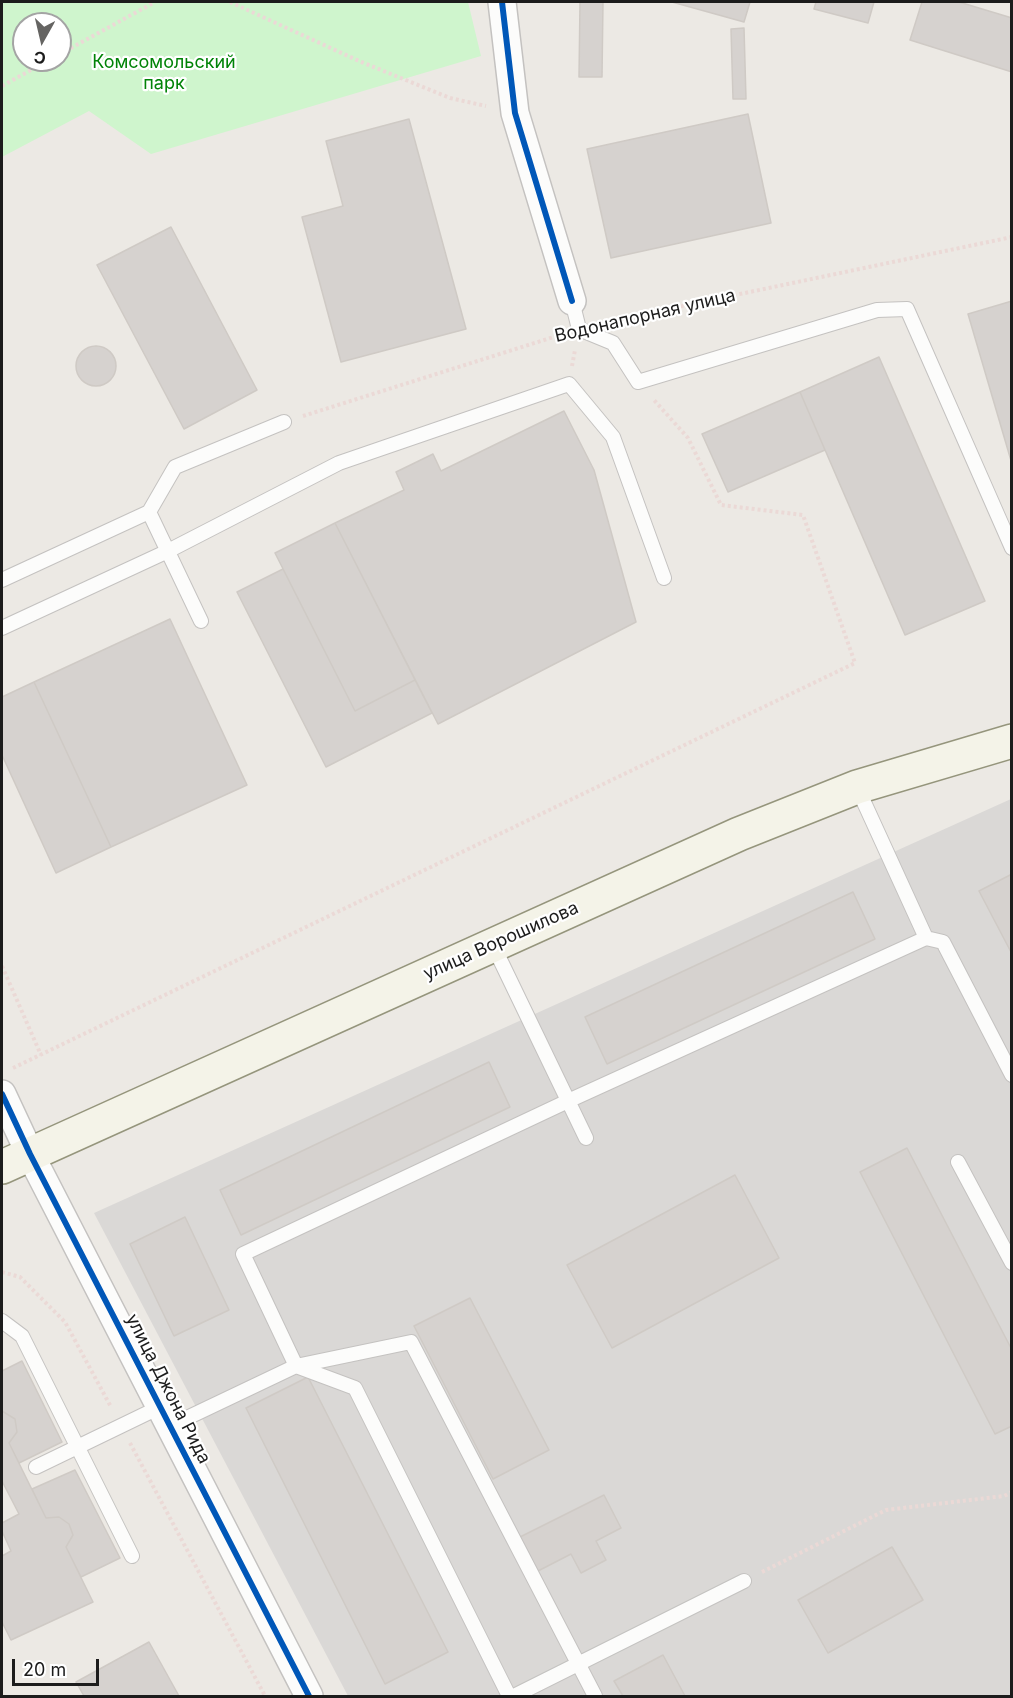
<!DOCTYPE html>
<html>
<head>
<meta charset="utf-8">
<style>
  body { margin:0 }
  #map { position:relative; width:1013px; height:1698px; overflow:hidden; background:#ece9e4; font-family:Inter,sans-serif }
  canvas { display:block }
  .frame { position:absolute; inset:0; border:3px solid #1c1c1c; pointer-events:none }
  .north { position:absolute; left:12px; top:12px; width:60px; height:60px; box-sizing:border-box; background:#fff; border:2px solid #a4a4a4; border-radius:50%; rotate:188deg; font-size:16px; font-weight:700; line-height:24px; text-align:center; color:#1c1c1c }
  .north::after { content:''; display:block; margin:auto; width:21px; height:27px; background:#656462; clip-path:polygon(50% 0,100% 100%,50% 72%,0 100%) }
  .scale { position:absolute; left:12px; top:1659px; width:87px; height:27px; box-sizing:border-box; border:3px solid #1c1c1c; border-top:0; padding-left:8px; font-size:18px; line-height:21px; white-space:nowrap; color:#1c1c1c; -webkit-text-stroke:4px #fff; paint-order:stroke }
</style>
</head>
<body>
<div id="map">
<canvas width="1013" height="1698"></canvas>
<div class="frame"></div>
<div class="north">С</div>
<div class="scale">20 m</div>
</div>
<script>
const g = document.querySelector('canvas').getContext('2d');
g.lineJoin = 'round';
function paint(path, color) {
  g.fillStyle = color;
  g.fill(path, 'evenodd');
}
function shape(rows) {
  const path = new Path2D();
  for (const r of rows) {
    if (r.length === 3) {
      path.moveTo(r[0] + r[2], r[1]);
      path.arc(r[0], r[1], r[2], 0, 2 * Math.PI);
      continue;
    }
    path.moveTo(r[0], r[1]);
    for (let i = 2; i < r.length; i += 2) path.lineTo(r[i], r[i + 1]);
  }
  return path;
}
function strokePath(path, color, width, dash) {
  g.strokeStyle = color;
  g.lineWidth = width;
  g.lineCap = dash ? 'butt' : 'round';
  g.setLineDash(dash || []);
  g.stroke(path);
}
function drawText(font, color, halo, rows, align = 'center') {
  g.font = font + ' Inter,sans-serif';
  g.lineWidth = 4.5;
  g.setLineDash([]);
  g.textBaseline = 'middle';
  g.strokeStyle = halo;
  g.fillStyle = color;
  for (const [text, x, y, turn = 0] of rows) {
    g.save();
    g.translate(x, y);
    g.rotate((+turn || 0) * Math.PI / 180);
    g.textAlign = isNaN(turn) ? turn : align;
    if (halo) g.strokeText(text, 0, 0);
    g.fillText(text, 0, 0);
    g.restore();
  }
}
paint(shape([
  [1011,799,1011,1696,348,1696,94,1213]
]), '#dad8d6');
paint(shape([
  [2,2,468,2,481,56,151,154,89,111,2,157],
  [24,24,60,24,60,60,24,60]
]), '#cff5cd');
const building = shape([
  [580,2,603,2,602,77,579,77,580,2],
  [672,2,750,2,744,22,672,2],
  [816,2,874,2,868,23,814,9,816,2],
  [922,2,959,2,1012,18,1012,72,910,40,922,2],
  [744,28,746,99,733,99,731,29,744,28],
  [748,114,771,223,611,258,587,149,748,114],
  [409,119,466,329,341,362,302,217,343,206,326,141,409,119],
  [171,227,257,390,184,429,97,265,171,227],
  [1012,301,1012,464,968,314,1012,301],
  [96,366,20],
  [879,357,985,601,905,635,800,392,879,357],
  [800,392,825,450,728,492,702,434,800,392],
  [564,411,594,470,636,622,438,724,335,523,404,490,396,472,433,454,441,471,564,411],
  [335,523,415,680,355,711,275,553,335,523],
  [283,569,355,711,415,680,432,713,326,767,237,592,283,569],
  [170,619,247,785,111,847,34,682,170,619],
  [34,682,111,847,56,873,2,755,2,697,34,682],
  [1012,874,1012,954,979,891,1012,874],
  [853,892,875,939,607,1064,585,1017,853,892],
  [489,1062,510,1107,241,1235,220,1190,489,1062],
  [907,1148,1012,1350,1012,1426,995,1434,860,1172,907,1148],
  [735,1175,779,1258,612,1348,567,1265,735,1175],
  [185,1217,229,1310,174,1336,130,1244,185,1217],
  [470,1298,549,1450,493,1479,414,1326,470,1298],
  [22,1361,62,1442,19,1463,9,1443,17,1432,15,1419,2,1411,2,1371,22,1361],
  [308,1377,448,1652,385,1684,246,1408,308,1377],
  [2,1411,15,1419,17,1432,9,1443,46,1518,59,1517,69,1524,73,1535,66,1547,93,1602,11,1640,2,1622,2,1556,11,1551,2,1531,2,1523,19,1514,2,1481,2,1411],
  [75,1470,120,1558,81,1577,66,1547,73,1535,69,1524,59,1517,46,1518,32,1489,75,1470],
  [604,1495,621,1528,596,1541,606,1560,581,1573,571,1554,538,1571,520,1537,604,1495],
  [892,1547,923,1600,828,1653,798,1600,892,1547],
  [149,1642,179,1696,84,1696,76,1682,149,1642],
  [663,1655,685,1696,623,1696,614,1681,663,1655]
]);
paint(building, '#d6d2cf');
strokePath(building, '#cfcac5', 1.5);
const lane = shape([
  [572,301,579,329,613,343,638,382,877,310,907,309,1012,548],
  [149,512,175,467,284,422],
  [2,580,149,512,201,621],
  [2,628,168,551,339,463,569,384,613,437,664,578],
  [926,938,943,942,1012,1075],
  [493,945,586,1138],
  [958,1162,1012,1263],
  [2,1321,22,1336,132,1556],
  [296,1366,411,1342,595,1696],
  [296,1366,355,1388,509,1696],
  [170,1426,296,1366,243,1254,568,1101,926,938,857,787],
  [36,1467,160,1407],
  [514,1696,744,1581]
]);
const street = shape([
  [502,2,515,113,572,301],
  [2,1094,30,1154,309,1696]
]);
const secondary = shape([
  [2,1167,739,834,857,787,1012,741]
]);
strokePath(lane, '#c4c2c0', 16);
strokePath(street, '#c4c2c0', 30);
strokePath(secondary, '#95957c', 36);
strokePath(shape([
  [230,2,359,61,450,98,486,106],
  [60,54,155,2],
  [2,86,49,60],
  [616,320,1012,237],
  [572,366,575,350],
  [303,416,560,335],
  [2,966,41,1055],
  [13,1068,855,663,803,515,721,505,688,438,654,400],
  [2,1272,20,1277,65,1322,111,1407],
  [130,1443,265,1696],
  [762,1572,886,1510,1004,1496,1012,1492]
]), '#ebd9d6', 4, [3, 3]);
strokePath(lane, '#fcfcfb', 14);
strokePath(street, '#fcfcfb', 27);
strokePath(secondary, '#f4f3e8', 33);
strokePath(shape([
  [502,2,515,113,572,301],
  [2,1094,30,1154,309,1696]
]), '#0057b8', 6);
drawText('18px', '#018307', '#fff', [
  ["Комсомольский",164,63],
  ["парк",164,84]
]);
drawText('18px', '#1c1c1c', '#fff', [
  ["Водонапорная улица",645,316,-13],
  ["улица Ворошилова",501,941,-24],
  ["улица Джона Рида",168,1389,63]
]);
</script>
</body>
</html>
